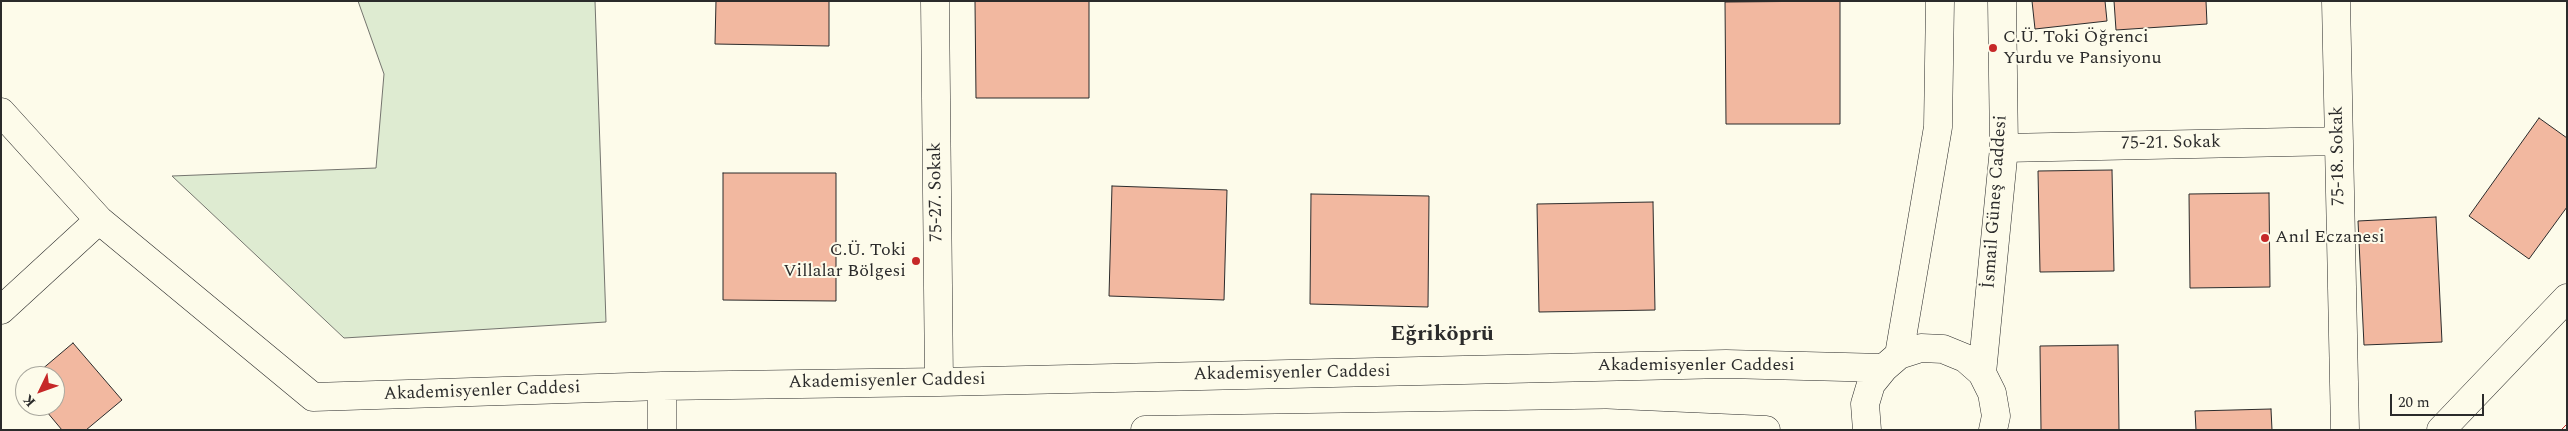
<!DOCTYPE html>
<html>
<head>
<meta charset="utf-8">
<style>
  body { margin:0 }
  #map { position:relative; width:2568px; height:431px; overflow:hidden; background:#fdfbea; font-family:Spectral,serif }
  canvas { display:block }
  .frame { position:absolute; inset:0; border:2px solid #2b2b2b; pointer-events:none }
  .north { position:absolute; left:15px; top:366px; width:50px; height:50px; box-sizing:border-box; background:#fdfbea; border:1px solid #a9a89e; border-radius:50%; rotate:228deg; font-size:14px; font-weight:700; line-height:20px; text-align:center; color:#2b2b2b }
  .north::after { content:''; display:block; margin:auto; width:18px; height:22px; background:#c62828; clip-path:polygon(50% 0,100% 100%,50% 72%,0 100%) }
  .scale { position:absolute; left:2390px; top:394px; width:94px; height:22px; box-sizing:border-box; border:2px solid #2b2b2b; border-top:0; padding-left:6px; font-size:15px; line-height:18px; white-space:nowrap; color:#2b2b2b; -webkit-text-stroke:4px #fdfbea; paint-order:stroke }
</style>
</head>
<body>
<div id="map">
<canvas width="2568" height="431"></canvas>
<div class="frame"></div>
<div class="north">K</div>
<div class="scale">20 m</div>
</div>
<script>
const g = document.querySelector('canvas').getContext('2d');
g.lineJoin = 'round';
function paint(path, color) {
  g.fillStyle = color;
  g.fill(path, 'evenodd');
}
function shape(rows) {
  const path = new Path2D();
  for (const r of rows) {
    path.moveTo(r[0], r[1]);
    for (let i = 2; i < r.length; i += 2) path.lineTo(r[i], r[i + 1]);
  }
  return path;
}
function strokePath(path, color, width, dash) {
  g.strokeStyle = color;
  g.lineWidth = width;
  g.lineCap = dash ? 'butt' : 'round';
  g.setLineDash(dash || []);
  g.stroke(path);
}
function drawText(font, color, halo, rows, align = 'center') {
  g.font = font + ' Spectral,serif';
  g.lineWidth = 4;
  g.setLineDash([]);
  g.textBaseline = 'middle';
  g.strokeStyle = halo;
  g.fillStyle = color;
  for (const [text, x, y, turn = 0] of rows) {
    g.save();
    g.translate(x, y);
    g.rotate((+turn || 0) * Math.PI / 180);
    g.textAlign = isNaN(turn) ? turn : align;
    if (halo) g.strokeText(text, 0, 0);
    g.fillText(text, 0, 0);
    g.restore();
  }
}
const green = shape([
  [358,1,595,1,606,322,344,338,172,176,376,168,384,74,358,1]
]);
paint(green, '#deebd1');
strokePath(green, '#74746e', 1);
const building = shape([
  [716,1,829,1,829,46,715,44,716,1],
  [975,1,1089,1,1089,98,976,98,975,1],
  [1840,1,1840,124,1726,124,1725,2,1840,1],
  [2032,1,2105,1,2107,21,2035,29,2032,1],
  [2114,1,2206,1,2207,24,2116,30,2114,1],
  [2539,118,2567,138,2567,207,2529,259,2469,216,2539,118],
  [2112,170,2114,271,2040,272,2038,171,2112,170],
  [723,173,836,173,836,301,723,300,723,173],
  [1112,186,1227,190,1224,300,1109,296,1112,186],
  [2269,193,2270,287,2190,288,2189,194,2269,193],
  [1311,194,1429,196,1428,307,1310,304,1311,194],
  [1653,202,1655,310,1539,312,1537,204,1653,202],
  [2436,217,2442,342,2364,345,2358,221,2436,217],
  [73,343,122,400,86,430,62,430,42,406,55,406,55,376,34,376,73,343],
  [2118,345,2119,430,2041,430,2040,346,2118,345],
  [2271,409,2272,430,2196,430,2195,411,2271,409]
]);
paint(building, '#f2b8a0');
strokePath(building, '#2b2b2b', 1);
const minor = shape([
  [935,1,939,382],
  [2336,1,2345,430],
  [1,112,99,220,313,397,662,386,939,382,1726,364,1884,368],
  [2004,148,2339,141],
  [1,310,99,220],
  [1899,355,1938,127,1940,1],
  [1982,373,2004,148,2002,1],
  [662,430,662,386],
  [1145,430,1606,423,1766,430],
  [1867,430,1865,404,1871,384,1884,368,1899,355,1921,348,1943,349,1965,358,1982,373,1992,393,1996,416,1993,430],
  [2441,430,2567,298]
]);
strokePath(minor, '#2b2b2b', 29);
strokePath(minor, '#fdfbea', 28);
strokePath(shape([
  [2561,430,2567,424]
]), '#c62828', 1, [18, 4, 2.5, 4]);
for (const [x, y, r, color] of [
  [1993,48,5,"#c62828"],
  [2265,238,5,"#c62828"],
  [916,261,5,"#c62828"]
]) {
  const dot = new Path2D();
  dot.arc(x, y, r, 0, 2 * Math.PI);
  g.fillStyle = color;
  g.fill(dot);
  strokePath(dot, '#fdfbea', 2);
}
drawText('18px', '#2b2b2b', '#fdfbea', [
  ["C.Ü. Toki Öğrenci",2003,38],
  ["Yurdu ve Pansiyonu",2003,59],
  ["Anıl Eczanesi",2275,238],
  ["C.Ü. Toki",906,251,"right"],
  ["Villalar Bölgesi",906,272,"right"]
], 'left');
drawText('18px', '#2b2b2b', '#fdfbea', [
  ["75-21. Sokak",2171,144,-1],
  ["75-18. Sokak",2339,156,-91],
  ["75-27. Sokak",937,192,-91],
  ["İsmail Güneş Caddesi",1996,202,-86],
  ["Akademisyenler Caddesi",1696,366],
  ["Akademisyenler Caddesi",1292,374,-1],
  ["Akademisyenler Caddesi",887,382,-1],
  ["Akademisyenler Caddesi",482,392,-2]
]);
drawText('bold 22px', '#2b2b2b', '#fdfbea', [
  ["Eğriköprü",1442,336]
]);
</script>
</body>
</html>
